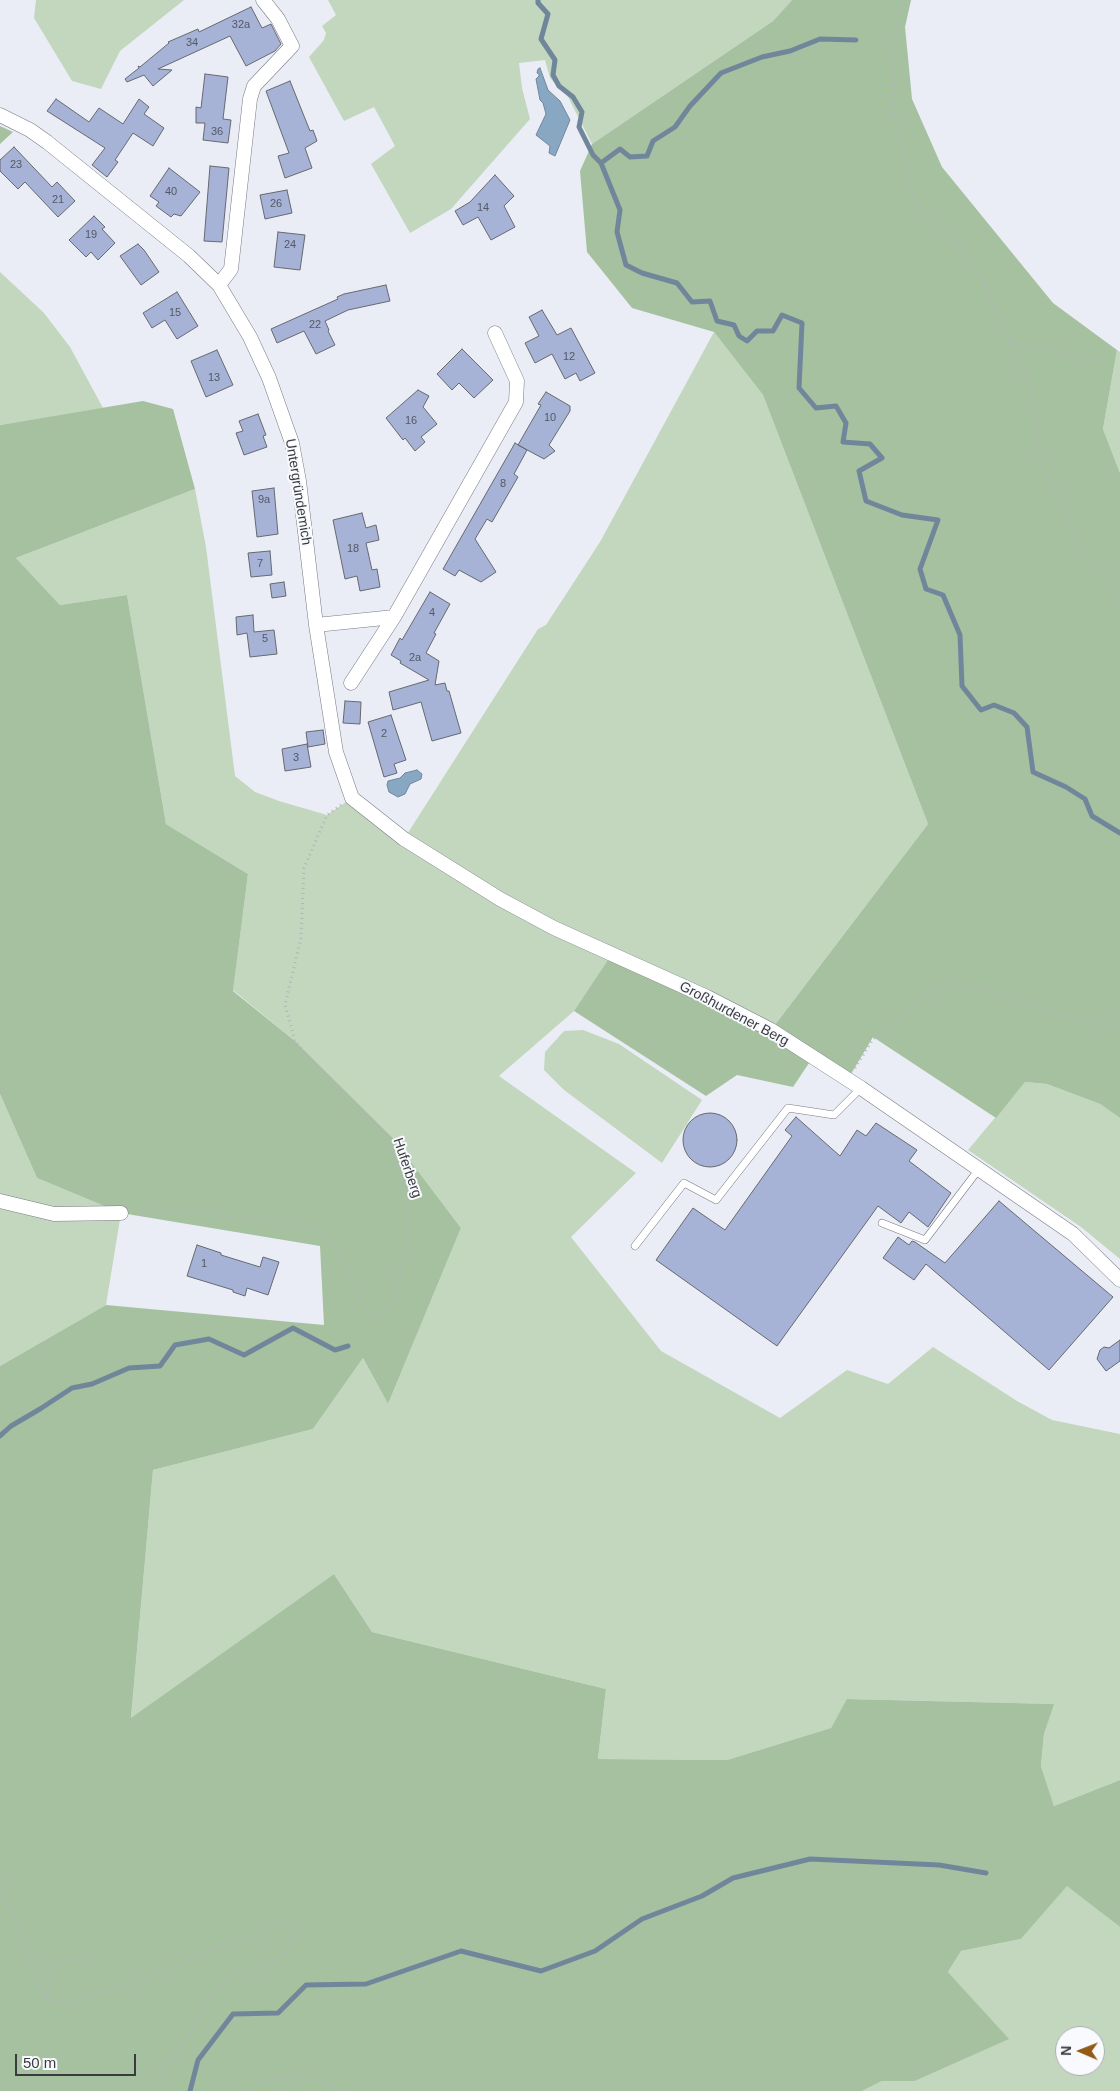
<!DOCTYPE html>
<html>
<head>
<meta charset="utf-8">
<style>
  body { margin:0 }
  #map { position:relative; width:1120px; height:2091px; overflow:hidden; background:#eaedf5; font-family:Arial,sans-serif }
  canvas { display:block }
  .north { position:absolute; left:1055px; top:2026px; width:50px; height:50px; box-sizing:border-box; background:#f9fafe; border:1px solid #adaeb2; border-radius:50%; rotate:271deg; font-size:14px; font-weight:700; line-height:20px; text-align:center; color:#3a3b3f }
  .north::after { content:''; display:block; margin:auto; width:18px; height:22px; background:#945b17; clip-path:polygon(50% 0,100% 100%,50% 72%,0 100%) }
  .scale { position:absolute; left:15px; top:2054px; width:121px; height:22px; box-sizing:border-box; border:2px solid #3a3b3f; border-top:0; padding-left:6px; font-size:15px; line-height:18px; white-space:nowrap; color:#3a3b3f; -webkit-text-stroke:4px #f9fafe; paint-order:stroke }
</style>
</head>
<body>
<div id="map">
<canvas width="1120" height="2091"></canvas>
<div class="north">N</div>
<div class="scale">50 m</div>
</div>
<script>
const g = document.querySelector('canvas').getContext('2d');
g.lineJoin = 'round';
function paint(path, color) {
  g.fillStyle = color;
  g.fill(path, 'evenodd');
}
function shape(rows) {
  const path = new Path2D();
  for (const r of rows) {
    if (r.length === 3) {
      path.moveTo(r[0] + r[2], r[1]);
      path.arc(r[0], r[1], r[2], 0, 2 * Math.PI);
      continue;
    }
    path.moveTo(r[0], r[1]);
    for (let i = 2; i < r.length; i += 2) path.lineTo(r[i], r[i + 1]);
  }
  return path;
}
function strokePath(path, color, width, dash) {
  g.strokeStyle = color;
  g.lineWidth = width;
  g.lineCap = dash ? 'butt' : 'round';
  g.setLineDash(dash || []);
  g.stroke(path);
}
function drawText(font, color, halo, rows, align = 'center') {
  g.font = font + ' Arial,sans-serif';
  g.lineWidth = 4;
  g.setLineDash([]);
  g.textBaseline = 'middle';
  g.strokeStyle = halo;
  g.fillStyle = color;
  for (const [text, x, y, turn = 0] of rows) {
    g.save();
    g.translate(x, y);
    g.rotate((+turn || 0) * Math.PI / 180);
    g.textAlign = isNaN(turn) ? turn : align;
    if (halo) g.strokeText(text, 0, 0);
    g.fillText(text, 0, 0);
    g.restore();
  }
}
paint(shape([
  [36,0,184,0,120,51,101,89,72,81,34,18],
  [328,0,792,0,773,21,592,144,568,97,550,78,545,60,519,63,522,88,530,119,451,209,410,233,371,164,395,146,374,107,344,121,309,57,324,40,326,33,322,26,336,15],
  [0,272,44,313,70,347,103,408,0,425],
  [714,332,763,395,928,824,771,1030,612,955,574,1011,499,1076,636,1173,571,1237,661,1351,780,1418,847,1370,888,1384,933,1347,1017,1401,1052,1420,1120,1434,1120,1780,1054,1806,1041,1766,1044,1734,1053,1704,848,1699,831,1728,727,1760,598,1759,606,1689,372,1632,334,1574,131,1719,153,1470,313,1429,363,1358,388,1404,461,1228,393,1138,295,1041,233,990,248,874,166,824,127,595,60,605,16,558,195,489,206,547,235,776,255,792,279,801,327,815,352,798,404,839,538,629,546,625,600,542],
  [1117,350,1120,352,1120,473,1103,429],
  [583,1030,619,1044,702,1100,662,1163,564,1090,544,1070,545,1052,564,1031],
  [1025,1082,1047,1084,1100,1104,1120,1118,1120,1259,1081,1227,968,1150],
  [0,1094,37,1178,121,1213,106,1305,0,1366],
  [1067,1885,1120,1927,1120,2091,862,2091,882,2081,915,2081,1008,2039,948,1972,961,1951,1021,1939],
  [1065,2036,1095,2036,1095,2066,1065,2066]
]), '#c2d7be');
paint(shape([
  [792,0,911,0,905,27,912,99,942,167,1053,303,1117,350,1103,429,1120,473,1120,1118,1100,1104,1047,1084,1025,1082,996,1118,873,1037,848,1079,813,1057,793,1087,737,1075,706,1096,574,1011,612,954,771,1030,928,824,763,395,714,332,632,308,587,252,580,171,592,144,773,21],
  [0,126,13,132,0,144],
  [143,401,173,409,195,489,16,558,60,605,127,595,166,824,248,874,233,991,295,1041,393,1138,461,1228,388,1404,363,1358,313,1429,153,1470,131,1718,334,1574,372,1632,606,1689,598,1759,727,1760,831,1728,847,1699,1054,1704,1044,1734,1041,1766,1054,1806,1120,1780,1120,1927,1067,1886,1021,1939,961,1951,948,1972,1009,2039,915,2081,882,2081,862,2091,0,2091,0,1366,106,1305,324,1325,320,1246,121,1213,37,1178,0,1094,0,425]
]), '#a6c1a0');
const water = shape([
  [540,68,548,90,560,101,570,120,555,156,549,153,550,146,536,135,546,114,543,103,540,100,536,79,539,76,539,74,537,73,538,69,540,68],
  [417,770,422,774,421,779,410,784,405,794,398,797,389,792,387,785,388,781,400,778,405,773,417,770]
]);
paint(water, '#87a7c3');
strokePath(water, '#70879b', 1);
strokePath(shape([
  [538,0,538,3,548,14,541,39,555,60,553,75,559,86,573,97,582,112,579,127,593,155,601,163,620,210,617,232,626,265,642,273,677,283,692,302,710,301,717,321,734,325,739,336,747,341,757,331,773,331,782,315,802,323,799,388,816,408,836,406,846,423,843,442,870,444,882,458,859,471,866,501,902,515,938,520,920,569,926,589,943,595,960,635,962,686,981,710,994,705,1014,713,1027,727,1033,772,1066,787,1085,799,1092,816,1120,833],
  [601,163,620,149,630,157,647,156,653,141,675,127,690,106,721,73,762,57,790,51,820,39,856,40],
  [0,1436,11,1426,40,1409,72,1388,92,1384,129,1368,160,1366,175,1345,209,1339,244,1355,293,1328,335,1350,348,1346],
  [190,2091,198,2060,233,2014,278,2013,306,1985,366,1984,461,1951,541,1971,595,1951,642,1919,702,1896,733,1878,810,1859,939,1865,986,1873]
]), '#70879b', 5);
const building = shape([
  [251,7,262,28,271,24,281,44,275,51,246,66,230,36,158,69,172,70,153,86,144,75,127,82,125,79,139,68,138,66,140,67,169,43,168,42,198,29,199,32,251,7],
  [205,74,228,77,223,119,231,120,228,143,203,140,205,123,196,123,196,107,201,108,205,74],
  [290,81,310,131,313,130,317,141,305,148,312,168,285,178,278,156,289,153,266,91,290,81],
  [56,99,89,122,99,108,123,124,139,99,149,107,144,114,164,128,153,146,133,133,115,160,118,162,107,177,92,165,105,148,47,111,56,99],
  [14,147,52,187,57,182,75,201,58,217,25,182,18,189,0,171,0,160,14,147],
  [210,166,229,168,222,242,204,241,210,166],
  [169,168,200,192,181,216,174,214,171,217,156,206,159,202,150,196,169,168],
  [495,175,514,196,504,206,515,227,491,240,478,217,463,225,455,211,470,202,495,175],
  [287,190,292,213,265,219,260,195,287,190],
  [94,216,105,227,102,229,115,243,98,260,91,252,86,257,69,240,94,216],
  [278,232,305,235,300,270,274,267,278,232],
  [138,244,144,250,159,272,141,285,120,256,138,244],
  [386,285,390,301,348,310,325,321,329,330,328,331,335,345,316,354,304,331,277,343,271,329,338,299,337,297,344,294,386,285],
  [177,292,198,326,177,339,165,320,152,328,143,313,177,292],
  [542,310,557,335,571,328,595,373,580,381,576,373,565,379,552,354,535,363,525,343,539,336,529,317,542,310],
  [462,349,493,380,474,398,459,383,452,390,437,374,462,349],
  [217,350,233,385,206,397,191,361,217,350],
  [418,390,429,396,423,407,437,424,421,437,425,442,415,451,405,438,403,440,386,418,418,390],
  [546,392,570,406,570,411,549,445,555,451,544,459,518,445,541,405,538,404,546,392],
  [258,414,266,435,263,436,267,447,244,455,236,433,243,431,239,421,258,414],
  [515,443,527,450,514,474,518,477,492,522,487,519,475,539,496,572,481,582,459,570,455,576,443,569,515,443],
  [274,488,278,534,257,537,252,491,274,488],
  [362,513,366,528,376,525,379,540,366,543,372,570,377,569,380,587,360,591,357,576,345,579,333,520,362,513],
  [270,551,272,575,251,577,248,553,270,551],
  [284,582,286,596,272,598,270,584,284,582],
  [430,592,450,604,434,633,436,634,426,653,439,661,435,685,445,683,447,691,449,691,461,733,432,741,421,702,393,710,389,692,429,680,400,663,401,661,391,655,400,638,402,640,430,592],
  [253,615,254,632,274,630,277,654,250,657,247,633,237,635,236,617,253,615],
  [345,701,361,702,360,724,343,723,345,701],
  [391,715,406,760,394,764,397,773,384,777,368,722,391,715],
  [323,730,325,744,308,747,306,732,323,730],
  [307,744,311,767,285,771,282,749,307,744],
  [710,1140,27],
  [796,1117,840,1156,857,1130,866,1136,876,1123,917,1150,909,1161,951,1193,928,1227,909,1212,901,1223,878,1206,777,1346,656,1260,693,1208,725,1230,792,1136,785,1130,796,1117],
  [999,1201,1113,1297,1049,1370,926,1264,914,1280,883,1258,898,1237,909,1245,912,1241,915,1242,945,1263,999,1201],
  [197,1245,221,1253,221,1255,260,1267,263,1257,279,1262,268,1295,247,1288,245,1296,233,1292,233,1290,187,1276,197,1245],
  [1120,1340,1120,1361,1106,1371,1097,1359,1100,1350,1104,1347,1109,1348,1120,1340]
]);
paint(building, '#a6b2d6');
strokePath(building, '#666970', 1);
const service = shape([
  [882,1223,925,1240,979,1169],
  [635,1246,684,1183,716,1200,788,1108,834,1115,861,1088]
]);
const minor = shape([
  [0,115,30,130,47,142,189,256,219,285,250,337,269,378,292,443,299,481,316,625,336,752,352,798,404,839,500,899,554,928,707,997,771,1030,861,1088,1073,1234,1120,1280],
  [219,285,231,269,250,99,254,86,292,46,278,19,263,0],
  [316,625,394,617,516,402,517,381,495,333],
  [351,683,394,617],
  [0,1201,54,1214,121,1213]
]);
strokePath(service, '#787b82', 8);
strokePath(minor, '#787b82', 15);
strokePath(shape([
  [904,0,898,22,893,70,894,115,904,150,911,190,923,210,950,235,981,277,1012,342,1033,396,1039,457,1044,471,1061,496,1077,540,1089,563,1108,573,1115,598,1120,605],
  [1012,342,1103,362],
  [855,1068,873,1039,916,1003,940,986,980,988,1039,1009,1106,1026,1120,1022],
  [135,1212,171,1210,311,1225,327,1234,355,1283,364,1309,379,1317,392,1304,406,1250,409,1208,401,1175,384,1135,337,1092,295,1041,285,1005,301,938,304,868,327,815,341,805],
  [0,1886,21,1939,31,1974,48,2000,52,2003,76,2000,128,1985,224,1945,254,1938,275,1923,287,1925,294,1930,294,1939,280,1958,260,1967,231,1976,211,1996,179,2051,153,2086,153,2091],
  [23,1941,41,1962,57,1963],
  [48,1999,47,1985,50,1971,58,1963,89,1954],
  [250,2091,257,2083,289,2077,321,2082,343,2091]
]), '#b1b4ba', 3, [1, 4]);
strokePath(service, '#fff', 7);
strokePath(minor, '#fff', 14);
drawText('11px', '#555965', null, [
  ["32a",241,25],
  ["34",192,43],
  ["36",217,132],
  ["23",16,165],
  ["40",171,192],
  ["21",58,200],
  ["26",276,204],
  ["14",483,208],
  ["19",91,235],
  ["24",290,245],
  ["15",175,313],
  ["22",315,325],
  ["12",569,357],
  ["13",214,378],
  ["10",550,418],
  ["16",411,421],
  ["8",503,484],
  ["9a",264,500],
  ["18",353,549],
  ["7",260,564],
  ["4",432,613],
  ["5",265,639],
  ["2a",415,658],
  ["2",384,734],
  ["3",296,758],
  ["1",204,1264]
]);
drawText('14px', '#3a3b3f', '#f9fafe', [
  ["Untergründemich",298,492,81],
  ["Großhurdener Berg",734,1014,28],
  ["Huferberg",407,1168,71]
]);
</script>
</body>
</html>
